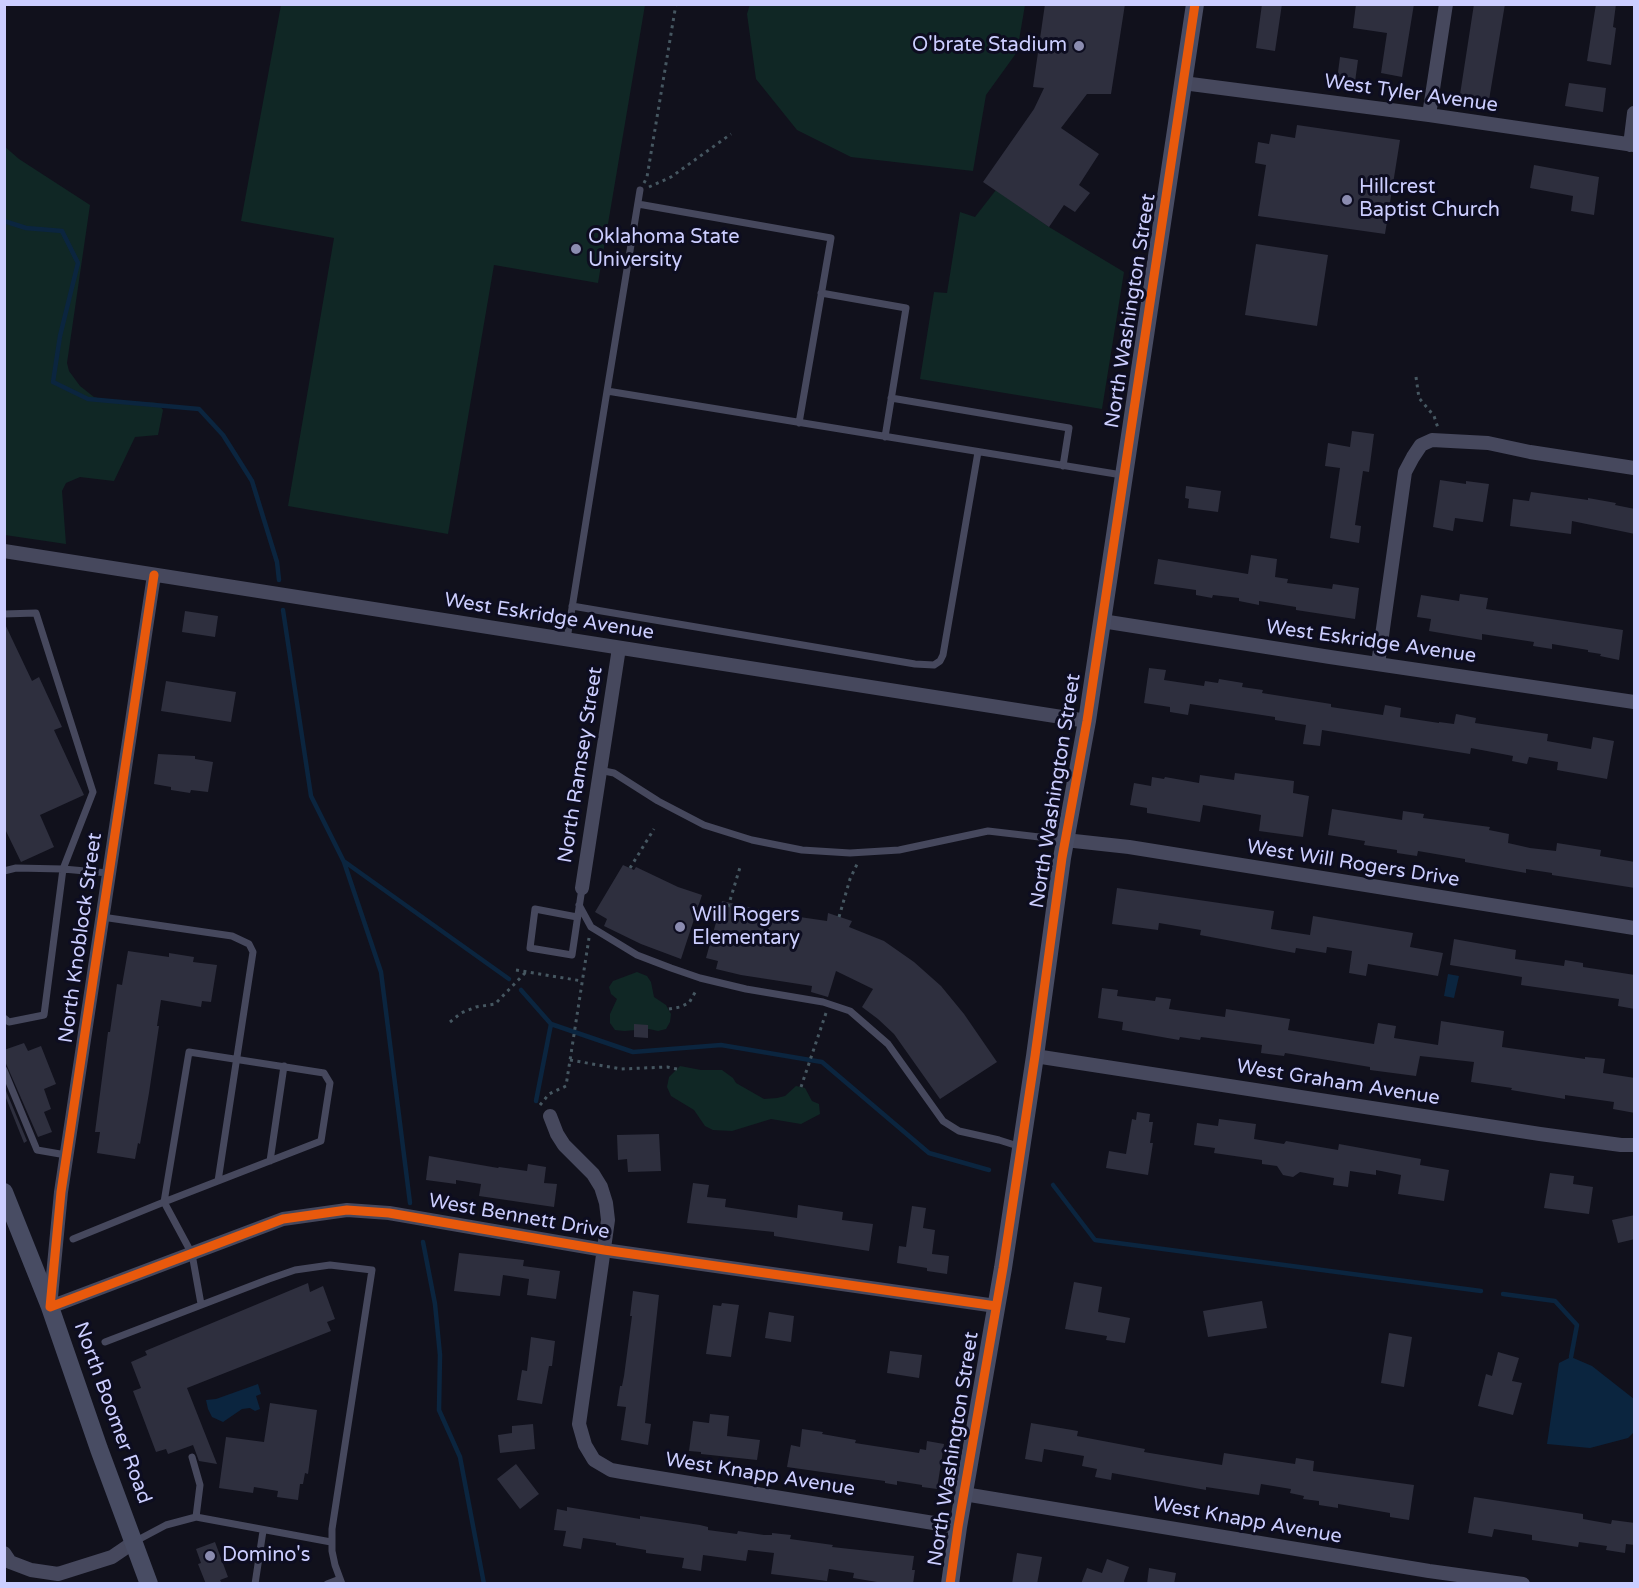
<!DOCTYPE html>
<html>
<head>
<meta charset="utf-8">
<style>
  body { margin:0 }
  #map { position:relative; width:1639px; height:1588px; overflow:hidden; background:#11111c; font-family:"Varela Round",sans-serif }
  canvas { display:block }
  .frame { position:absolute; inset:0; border:6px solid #ccceff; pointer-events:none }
</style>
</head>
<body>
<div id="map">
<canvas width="1639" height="1588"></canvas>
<div class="frame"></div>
</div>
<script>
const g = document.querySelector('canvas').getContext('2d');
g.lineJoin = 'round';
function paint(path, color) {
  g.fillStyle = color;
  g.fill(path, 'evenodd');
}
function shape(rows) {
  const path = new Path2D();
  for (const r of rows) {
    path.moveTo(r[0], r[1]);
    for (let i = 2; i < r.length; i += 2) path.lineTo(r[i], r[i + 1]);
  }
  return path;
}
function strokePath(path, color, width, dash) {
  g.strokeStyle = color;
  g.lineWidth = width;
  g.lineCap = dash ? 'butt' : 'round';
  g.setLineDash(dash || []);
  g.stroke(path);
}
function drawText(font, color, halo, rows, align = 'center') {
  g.font = font + ' "Varela Round",sans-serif';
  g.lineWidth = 6;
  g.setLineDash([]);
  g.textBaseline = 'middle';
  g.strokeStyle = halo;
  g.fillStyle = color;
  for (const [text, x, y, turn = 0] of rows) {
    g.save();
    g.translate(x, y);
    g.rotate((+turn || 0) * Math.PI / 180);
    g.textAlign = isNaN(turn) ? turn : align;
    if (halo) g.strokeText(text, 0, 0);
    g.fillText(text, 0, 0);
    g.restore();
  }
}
paint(shape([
  [750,4,1025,5,1017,52,986,95,973,171,851,157,797,130,756,79,747,14],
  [281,5,645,5,598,283,494,265,448,534,288,506,334,238,241,221],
  [4,146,19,159,90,205,67,363,69,371,80,386,94,397,101,399,158,403,163,410,158,435,135,437,114,481,80,477,66,483,62,491,66,544,5,535],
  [996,190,1049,227,1124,272,1102,409,920,379,934,292,947,293,960,212,975,217],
  [637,972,647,976,651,982,654,997,666,1005,671,1014,670,1022,666,1029,658,1031,649,1029,624,1031,615,1030,610,1023,610,1014,617,999,611,994,609,987,613,981],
  [680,1066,701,1070,722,1070,733,1078,736,1083,764,1099,777,1098,785,1096,796,1086,805,1088,812,1101,819,1104,820,1114,801,1124,771,1119,732,1131,713,1130,705,1126,694,1110,671,1096,667,1087,669,1077]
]), '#102725');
paint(shape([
  [1448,974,1459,976,1454,998,1444,996],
  [1571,1357,1592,1366,1634,1399,1634,1432,1628,1438,1590,1448,1547,1444,1559,1363],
  [258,1384,261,1394,256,1396,260,1409,255,1411,250,1408,242,1409,223,1422,212,1417,208,1409,206,1400,216,1399]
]), '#0b253f');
strokePath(shape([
  [4,221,26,228,62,231,78,263,60,336,53,382,88,399,199,409,223,435,252,481,277,562,279,580],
  [283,610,311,796,344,862,381,972,410,1203],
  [345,862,509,979],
  [521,990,551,1024,536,1101],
  [551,1024,633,1052,721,1045,822,1062,929,1153,989,1170],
  [1053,1185,1095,1240,1481,1291],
  [423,1242,435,1304,440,1355,439,1410,460,1457,484,1584],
  [1503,1294,1555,1301,1577,1325,1571,1357]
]), '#0b253f', 4.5);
paint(shape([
  [1045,4,1125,4,1111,94,1087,94,1061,128,1099,154,1079,185,1090,193,1075,212,1064,205,1049,227,983,182,1034,109,1044,88,1033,87],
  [1262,4,1282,4,1275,51,1256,48],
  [1356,4,1414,4,1402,77,1381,73,1387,33,1353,28],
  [1474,4,1505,4,1488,106,1459,101],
  [1596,4,1616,4,1613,27,1616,28,1611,65,1587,61],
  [1340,57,1358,60,1355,82,1337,80],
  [1569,83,1606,88,1603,112,1565,106],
  [1297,125,1400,140,1385,234,1258,216,1266,165,1255,163,1258,142,1269,144,1271,134,1295,138],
  [1534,165,1599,177,1594,215,1571,211,1573,196,1530,188],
  [1256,244,1328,255,1317,326,1245,315],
  [1352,431,1374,434,1369,472,1363,471,1355,525,1361,526,1359,543,1330,538,1340,468,1325,466,1328,443,1350,447],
  [1440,480,1466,484,1466,481,1489,484,1483,522,1455,518,1453,531,1433,527],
  [1186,486,1221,491,1218,512,1188,508,1189,499,1185,498],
  [1531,492,1588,500,1588,498,1616,503,1615,505,1635,509,1635,534,1572,521,1571,534,1510,526,1513,499,1529,501],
  [1251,555,1277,559,1275,577,1288,579,1287,583,1332,589,1333,584,1359,588,1355,619,1296,610,1296,607,1259,601,1259,605,1239,601,1239,598,1213,595,1212,598,1196,595,1196,590,1154,584,1158,559,1248,574],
  [1460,594,1488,598,1486,609,1623,630,1619,660,1600,656,1601,654,1588,652,1588,650,1552,644,1552,649,1533,646,1534,642,1482,634,1482,640,1429,631,1431,619,1417,617,1421,595,1459,601],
  [185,611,218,616,215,637,182,632],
  [4,622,32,681,39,677,62,727,54,730,84,795,40,815,54,847,21,862,4,827],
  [1149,668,1166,670,1164,680,1204,686,1205,681,1218,683,1219,679,1243,683,1242,687,1263,690,1262,693,1331,704,1331,707,1383,715,1385,705,1401,708,1400,717,1439,723,1439,722,1454,724,1456,714,1476,718,1475,723,1548,734,1547,741,1591,749,1593,737,1614,741,1607,779,1557,770,1558,762,1529,757,1527,764,1512,761,1513,756,1471,748,1470,754,1322,730,1320,746,1303,744,1306,725,1275,720,1275,717,1190,704,1188,715,1170,712,1170,707,1144,703],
  [166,681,236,692,231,722,161,711],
  [158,754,195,756,195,759,213,762,208,792,191,790,190,793,171,790,171,787,154,784],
  [1235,773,1294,781,1293,793,1309,796,1303,837,1259,831,1261,815,1203,805,1200,822,1147,813,1147,808,1130,805,1134,783,1151,786,1152,777,1164,779,1165,777,1199,783,1200,775,1234,780],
  [1332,809,1402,820,1403,811,1424,814,1423,818,1490,827,1489,830,1509,834,1508,843,1530,848,1556,851,1557,843,1601,850,1600,856,1635,862,1635,888,1552,875,1552,873,1526,869,1526,873,1465,862,1465,859,1418,851,1417,856,1397,853,1397,850,1364,845,1365,841,1328,835],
  [623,865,634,870,636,867,678,887,702,895,681,959,641,944,604,926,607,919,595,912],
  [1117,888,1274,911,1271,929,1310,935,1313,916,1413,933,1410,947,1443,953,1438,976,1368,964,1366,976,1349,973,1352,951,1327,947,1326,953,1296,948,1295,953,1200,935,1201,930,1159,923,1158,930,1112,924],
  [722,901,779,914,827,921,828,913,852,921,849,927,884,941,914,962,941,986,964,1014,997,1062,940,1099,894,1034,878,1019,862,1007,873,989,836,971,828,997,811,992,812,986,741,975,716,969,718,961,706,958],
  [1454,939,1516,950,1515,959,1564,966,1565,960,1583,963,1583,967,1635,975,1635,1009,1618,1006,1619,999,1521,985,1522,977,1450,965],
  [128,951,169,957,169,953,194,957,193,962,217,965,211,1002,202,1001,201,1007,161,1000,157,1026,159,1026,149,1093,140,1144,138,1143,135,1159,97,1153,100,1132,95,1132,108,1032,110,1032,117,984,122,985],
  [1102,988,1118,990,1117,996,1155,1001,1156,997,1171,999,1169,1009,1225,1017,1226,1009,1290,1019,1288,1030,1374,1044,1378,1023,1396,1026,1394,1038,1438,1045,1441,1021,1504,1031,1502,1047,1585,1059,1585,1057,1605,1059,1603,1073,1635,1078,1635,1113,1613,1109,1614,1102,1565,1095,1565,1099,1511,1090,1512,1088,1471,1082,1474,1062,1420,1056,1416,1076,1370,1070,1370,1067,1285,1053,1284,1056,1261,1053,1262,1045,1201,1037,1200,1040,1180,1037,1179,1040,1122,1030,1123,1022,1098,1018],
  [634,1024,648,1025,648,1038,634,1037],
  [24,1043,28,1051,41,1046,56,1084,44,1089,51,1109,44,1112,52,1132,38,1137,4,1059,4,1050],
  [4,1086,27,1141,24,1143,4,1093],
  [1137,1112,1150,1114,1149,1122,1153,1122,1150,1143,1153,1143,1148,1175,1106,1168,1109,1151,1126,1154,1132,1119,1136,1120],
  [1219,1119,1256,1124,1254,1139,1284,1144,1286,1141,1338,1150,1339,1144,1421,1159,1420,1165,1449,1170,1444,1201,1398,1194,1401,1175,1376,1170,1376,1175,1350,1171,1348,1187,1333,1185,1334,1178,1300,1172,1293,1177,1283,1175,1277,1166,1262,1164,1262,1160,1214,1153,1215,1148,1194,1145,1197,1123,1218,1126],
  [659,1134,661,1171,628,1172,627,1159,618,1160,617,1135],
  [429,1156,498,1168,499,1167,527,1171,528,1164,546,1167,544,1183,557,1184,554,1207,479,1196,481,1184,456,1180,456,1184,426,1180],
  [1550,1173,1574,1176,1573,1184,1593,1187,1589,1214,1544,1208],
  [693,1183,709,1185,707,1197,726,1199,725,1207,797,1218,798,1205,843,1212,842,1220,873,1224,869,1251,774,1236,774,1232,687,1223],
  [912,1206,926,1208,923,1228,935,1230,932,1254,949,1256,947,1274,927,1271,927,1268,897,1263,899,1246,906,1247],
  [1635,1215,1635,1239,1618,1243,1612,1220],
  [459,1253,524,1260,523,1266,560,1271,556,1299,527,1295,529,1279,503,1275,500,1296,454,1291],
  [1074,1282,1102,1287,1098,1312,1130,1318,1125,1343,1106,1340,1107,1336,1065,1329],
  [308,1283,310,1292,323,1286,335,1319,327,1322,331,1331,187,1388,217,1464,199,1461,193,1445,168,1454,166,1449,156,1452,133,1391,141,1388,131,1362,147,1355,145,1351],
  [633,1291,659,1295,645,1423,651,1424,648,1445,621,1440,626,1407,617,1406,620,1386,622,1386,624,1376,632,1316,630,1316],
  [1262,1301,1267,1328,1208,1337,1203,1311],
  [722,1303,739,1305,731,1357,706,1354,713,1305,721,1306],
  [769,1312,794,1316,791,1342,765,1338],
  [1389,1333,1412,1337,1404,1387,1381,1383],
  [531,1337,555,1341,552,1366,549,1366,542,1404,517,1400,522,1370,527,1371],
  [890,1351,922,1355,919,1378,887,1373],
  [1498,1352,1519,1358,1512,1381,1522,1383,1513,1415,1478,1406,1486,1374,1492,1376],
  [270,1403,317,1410,308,1474,305,1473,303,1484,300,1484,298,1500,277,1497,278,1491,254,1487,253,1493,219,1488,226,1437,264,1442],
  [710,1414,729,1416,727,1436,760,1440,757,1460,701,1454,701,1452,689,1451,693,1421,709,1423],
  [1031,1423,1078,1431,1077,1436,1145,1449,1144,1452,1222,1465,1224,1453,1295,1464,1296,1458,1314,1461,1313,1471,1414,1485,1409,1520,1390,1517,1390,1513,1338,1504,1338,1508,1319,1505,1319,1501,1303,1499,1304,1496,1290,1493,1291,1489,1261,1484,1259,1495,1206,1487,1206,1490,1112,1473,1111,1480,1095,1477,1097,1469,1082,1466,1084,1456,1044,1449,1042,1462,1025,1459],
  [533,1424,535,1449,500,1453,498,1435,512,1433,512,1426],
  [802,1429,823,1432,822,1434,856,1440,855,1443,919,1453,920,1449,926,1450,927,1441,944,1444,937,1489,922,1487,922,1485,897,1481,897,1485,885,1483,885,1481,787,1467,791,1445,800,1447],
  [516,1464,539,1494,520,1509,497,1479],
  [1474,1497,1583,1514,1583,1519,1611,1524,1612,1520,1635,1523,1635,1545,1626,1544,1625,1553,1606,1550,1607,1546,1579,1542,1578,1547,1532,1540,1532,1535,1494,1529,1492,1537,1468,1533],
  [567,1507,640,1519,640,1516,700,1525,708,1527,708,1530,737,1534,738,1531,764,1535,772,1535,772,1533,791,1535,790,1539,833,1545,832,1547,914,1556,912,1570,915,1570,913,1584,889,1584,853,1578,854,1573,829,1569,827,1581,771,1574,774,1553,748,1550,746,1561,703,1555,701,1571,682,1568,684,1558,646,1553,646,1550,616,1545,616,1543,583,1538,581,1549,563,1546,566,1531,554,1530,557,1509,567,1511],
  [215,1542,228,1577,220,1580,222,1584,206,1584,198,1564,201,1563,196,1549],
  [1017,1553,1042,1557,1037,1584,1012,1584],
  [1107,1559,1129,1567,1124,1581,1125,1584,1081,1584,1087,1568,1102,1573],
  [1149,1568,1176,1573,1174,1584,1147,1584]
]), '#2e2f3e');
strokePath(shape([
  [644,183,647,177,676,4],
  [649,187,671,177,731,134],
  [1416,377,1419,398,1434,416,1438,428],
  [630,868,654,829],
  [728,907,741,864],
  [839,917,850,879,858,862],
  [516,970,582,981],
  [669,1009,680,1007,689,1003,697,989],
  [450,1022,461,1013,476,1007,495,1004,526,972],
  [570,1060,621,1069,667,1067,677,1069],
  [801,1087,826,1013],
  [540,1105,549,1094,566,1086,589,938]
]), '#465761', 3, [3, 4.5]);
strokePath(shape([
  [638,204,831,238,799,423],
  [821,293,906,308,885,437],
  [607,391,640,190],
  [891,398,1069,428,1063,466],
  [572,606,915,664,934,665,940,661,943,655,978,452],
  [4,614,36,613,93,792,63,869,16,868,4,871],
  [567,639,607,391,1122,475],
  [599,770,614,773,658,801,704,825,752,840,802,850,850,853,899,850,988,831,1065,840],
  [579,905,591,927,637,955,671,968,700,978,746,989,823,1002,850,1011,888,1044,943,1121,959,1131,999,1140,1021,1147],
  [102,917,232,936,249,944,253,952,218,1181],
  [577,917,535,909,530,948,572,955,582,888],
  [4,1018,9,1022,44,1015,63,869,108,873],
  [4,1070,37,1150,66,1155],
  [270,1161,284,1066],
  [73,1239,164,1202,321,1141,330,1083,324,1073,189,1052,164,1202,192,1254,201,1304],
  [105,1342,269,1279,295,1270,330,1265,372,1270,332,1529,332,1551,335,1565,342,1584],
  [192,1457,200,1485,196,1517],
  [134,1542,166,1525,196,1517,331,1542],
  [255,1584,263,1531],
  [327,1584,340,1579]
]), '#46485d', 7);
strokePath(shape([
  [1183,83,1429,115,1634,145],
  [1429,115,1446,4],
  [1630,145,1634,113],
  [4,551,1087,721],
  [154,575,61,1192,50,1307,283,1219,347,1210,389,1213,604,1250,996,1306],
  [1102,621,1330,657,1634,702],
  [1378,664,1405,472,1413,457,1421,445,1432,440,1488,443,1530,452,1634,468],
  [1065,840,1129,847,1634,928],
  [582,888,619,648],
  [1035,1056,1540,1134,1621,1145,1634,1145],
  [550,1116,557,1134,564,1145,593,1174,601,1187,606,1203,608,1220,579,1424,585,1445,594,1460,611,1470,622,1472,958,1527],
  [964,1494,1429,1571,1523,1584],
  [4,1553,10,1562,31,1570,58,1574,112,1557,134,1542]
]), '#46485d', 14);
strokePath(shape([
  [4,1192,50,1307,99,1449,149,1584],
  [950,1584,958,1527,1003,1268,1035,1056,1062,858,1087,721,1195,4]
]), '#484c63', 18);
strokePath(shape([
  [154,575,61,1192,50,1307,283,1219,347,1210,389,1213,604,1250,996,1306],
  [950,1584,958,1527,1003,1268,1035,1056,1062,858,1087,721,1195,4]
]), '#e8590c', 9);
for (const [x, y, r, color] of [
  [1079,46,6,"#8b8cb0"],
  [1347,200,6,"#8b8cb0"],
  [576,249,6,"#8b8cb0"],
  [680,927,6,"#8b8cb0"],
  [210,1556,6,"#8b8cb0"]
]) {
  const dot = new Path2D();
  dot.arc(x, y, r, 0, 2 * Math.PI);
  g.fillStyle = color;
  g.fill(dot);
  strokePath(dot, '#0d0d20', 2);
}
drawText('20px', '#ccceff', '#0d0d20', [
  ["O'brate Stadium",1067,46,"right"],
  ["Hillcrest",1359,188],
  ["Baptist Church",1359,211],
  ["Oklahoma State",588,238],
  ["University",588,261],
  ["Will Rogers",692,916],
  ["Elementary",692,939],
  ["Domino's",222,1556]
], 'left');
drawText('20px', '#ccceff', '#0d0d20', [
  ["West Tyler Avenue",1411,94,8],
  ["North Washington Street",1131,311,-81],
  ["West Eskridge Avenue",549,617,9],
  ["West Eskridge Avenue",1371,642,8],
  ["North Ramsey Street",581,765,-81],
  ["North Washington Street",1056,791,-81],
  ["West Will Rogers Drive",1353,864,9],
  ["North Knoblock Street",81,938,-82],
  ["West Graham Avenue",1338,1083,9],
  ["West Bennett Drive",519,1217,10],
  ["North Boomer Road",112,1413,70],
  ["North Washington Street",954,1449,-81],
  ["West Knapp Avenue",760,1475,9],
  ["West Knapp Avenue",1247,1521,10]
]);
</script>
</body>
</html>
